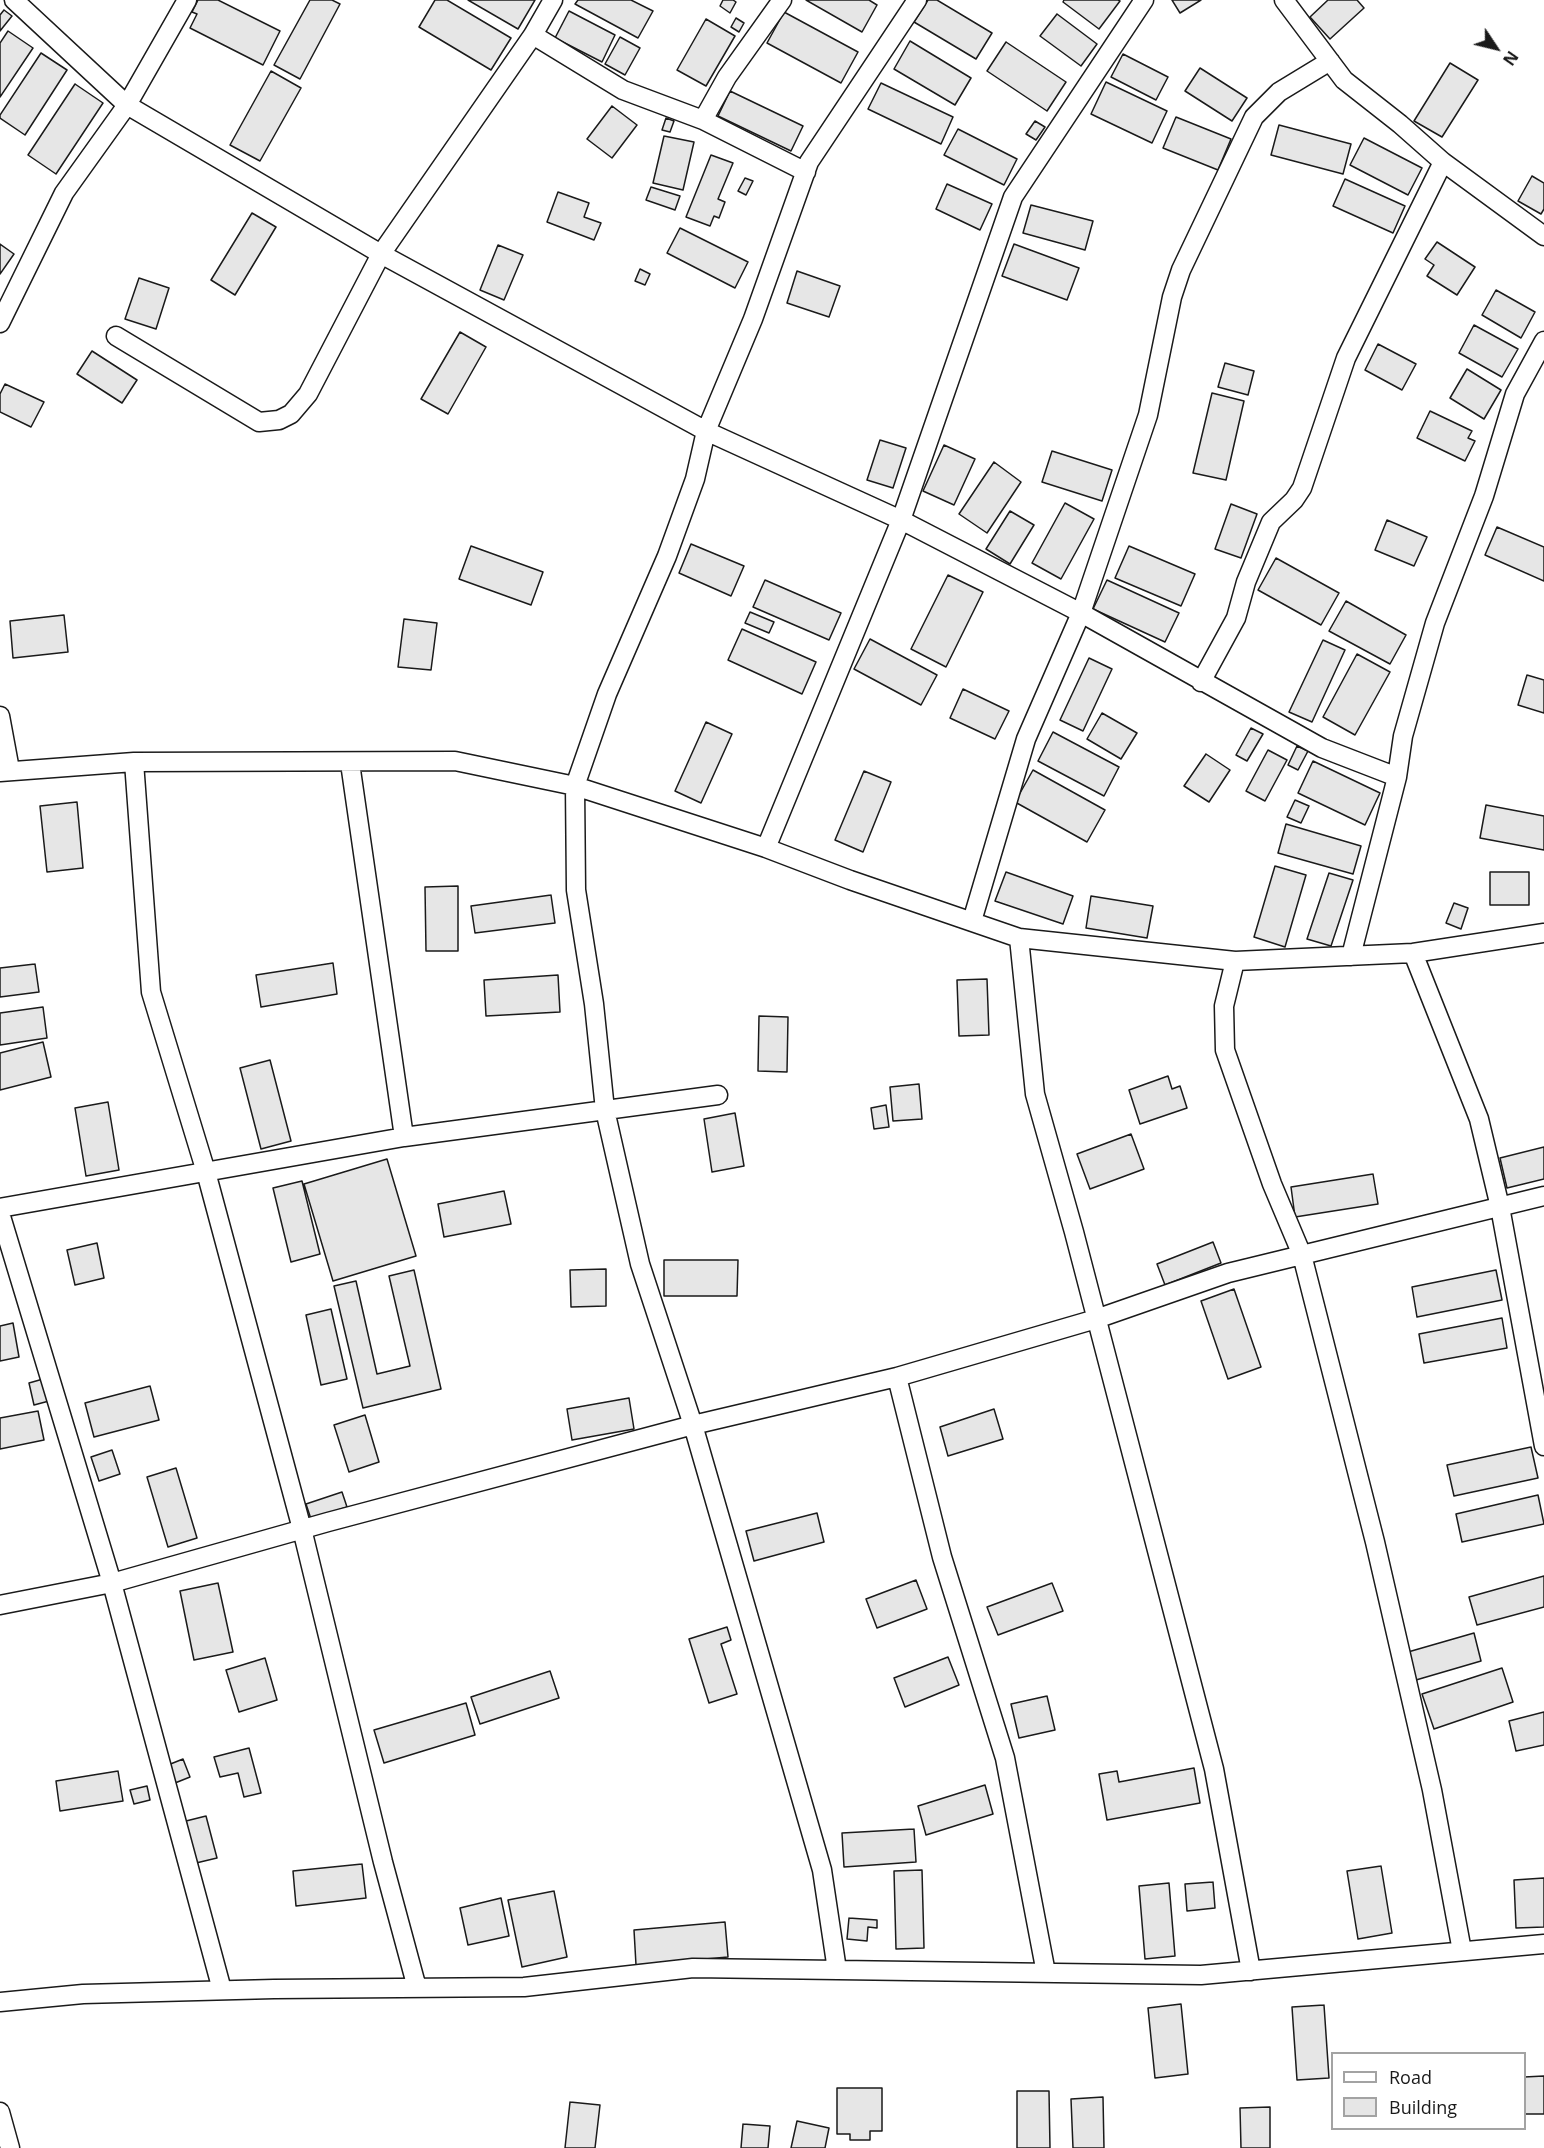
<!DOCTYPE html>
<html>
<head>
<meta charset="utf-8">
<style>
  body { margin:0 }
  #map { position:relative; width:1544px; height:2148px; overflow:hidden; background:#fff; font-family:"Open Sans",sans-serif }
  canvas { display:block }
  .legend { position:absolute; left:1331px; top:2052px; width:195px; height:78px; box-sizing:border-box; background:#fff; border:2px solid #a3a3a3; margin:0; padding:8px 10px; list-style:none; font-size:18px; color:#1a1a1a }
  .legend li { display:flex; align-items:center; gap:12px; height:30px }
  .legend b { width:30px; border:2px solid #a3a3a3 }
  .north { position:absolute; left:1466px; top:18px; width:60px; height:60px; -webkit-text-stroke:4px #fff; paint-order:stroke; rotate:125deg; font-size:16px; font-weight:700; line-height:24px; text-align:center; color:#1a1a1a }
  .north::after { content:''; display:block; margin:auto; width:21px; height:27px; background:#1a1a1a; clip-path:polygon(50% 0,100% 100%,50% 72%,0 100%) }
</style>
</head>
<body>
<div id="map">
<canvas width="1544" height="2148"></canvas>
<ul class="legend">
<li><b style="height:8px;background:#fff"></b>Road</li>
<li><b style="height:16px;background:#e6e6e6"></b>Building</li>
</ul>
<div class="north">N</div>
</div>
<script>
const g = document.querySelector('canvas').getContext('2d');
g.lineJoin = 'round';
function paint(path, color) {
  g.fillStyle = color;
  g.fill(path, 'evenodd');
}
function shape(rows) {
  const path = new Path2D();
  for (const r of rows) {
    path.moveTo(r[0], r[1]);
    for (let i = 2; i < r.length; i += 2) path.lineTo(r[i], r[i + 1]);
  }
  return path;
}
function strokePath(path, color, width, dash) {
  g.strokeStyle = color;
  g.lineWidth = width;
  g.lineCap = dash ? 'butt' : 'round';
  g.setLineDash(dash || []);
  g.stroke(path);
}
const building = shape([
  [198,0,218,0,280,31,263,65,190,28,197,14,192,12,198,0],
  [310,0,332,0,340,4,300,79,274,65,310,0],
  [435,0,447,0,511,38,491,70,419,27,435,0],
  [468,0,535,0,518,29,468,0],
  [578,0,631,0,653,11,638,38,575,4,578,0],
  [723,0,733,0,736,2,730,13,720,6,723,0],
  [806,0,869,0,877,5,862,32,806,0],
  [928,0,937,0,992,33,976,59,914,22,928,0],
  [1064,0,1118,0,1120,1,1099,29,1063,2,1064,0],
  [1172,0,1201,0,1180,13,1172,0],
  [1328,0,1357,0,1364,8,1330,39,1310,17,1328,0],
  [4,10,12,16,0,31,0,15,4,10],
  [569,11,615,35,602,62,555,38,569,11],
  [784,12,858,52,841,83,767,43,784,12],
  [1057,14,1097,44,1081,66,1040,36,1057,14],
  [736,18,744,23,739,32,731,27,736,18],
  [706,19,735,36,706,86,677,70,706,19],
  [8,31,33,48,0,97,0,43,8,31],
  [620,37,640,48,625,75,605,64,620,37],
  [910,41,971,78,955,105,894,69,910,41],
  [1006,42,1066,82,1047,111,987,71,1006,42],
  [41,53,67,70,25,135,0,118,0,115,41,53],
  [1123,54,1168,77,1156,100,1111,77,1123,54],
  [1450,63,1478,80,1442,137,1414,121,1450,63],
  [1200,68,1247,98,1232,121,1185,91,1200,68],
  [271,71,301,88,260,161,230,145,271,71],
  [1106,82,1167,111,1152,143,1091,114,1106,82],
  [881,83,953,117,941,144,868,109,881,83],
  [75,84,103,103,56,174,28,155,75,84],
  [730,91,803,126,791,151,718,116,730,91],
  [612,106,637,125,612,158,587,139,612,106],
  [1176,117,1231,139,1218,170,1163,148,1176,117],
  [666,118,674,121,670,132,662,130,666,118],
  [1035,121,1045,127,1036,140,1026,134,1035,121],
  [1279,125,1351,144,1343,174,1271,155,1279,125],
  [958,129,1017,159,1004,185,944,155,958,129],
  [664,136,694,142,683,190,653,183,664,136],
  [1364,138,1422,168,1408,195,1350,165,1364,138],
  [711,155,733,163,718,199,725,202,719,218,714,216,710,226,686,217,711,155],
  [1532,176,1544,183,1544,209,1541,214,1518,201,1532,176],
  [745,178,753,181,746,195,738,191,745,178],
  [1345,179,1405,206,1393,233,1333,206,1345,179],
  [947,184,992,204,980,230,936,209,947,184],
  [651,187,680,196,675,210,646,200,651,187],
  [558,192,589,203,584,217,601,223,594,240,547,222,558,192],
  [1031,205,1093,221,1085,250,1023,233,1031,205],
  [252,213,276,227,235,295,211,280,252,213],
  [680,228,748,262,735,288,667,253,680,228],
  [1437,242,1475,267,1457,295,1427,276,1434,265,1425,259,1437,242],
  [0,244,14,254,0,274,0,244],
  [1014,244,1079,268,1067,300,1002,276,1014,244],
  [498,245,523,255,504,300,480,290,498,245],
  [640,269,650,274,645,285,635,281,640,269],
  [797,271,840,286,829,317,787,303,797,271],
  [139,278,169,288,156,329,125,319,139,278],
  [1496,290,1535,312,1521,338,1482,315,1496,290],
  [1474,325,1518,349,1502,377,1459,353,1474,325],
  [460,332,486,347,448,414,421,399,460,332],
  [1378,344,1416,364,1402,390,1365,370,1378,344],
  [92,351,137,380,122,403,77,374,92,351],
  [1225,363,1254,371,1248,395,1218,387,1225,363],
  [1467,369,1501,390,1484,419,1450,398,1467,369],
  [5,384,44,402,31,427,0,412,0,394,5,384],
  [1212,393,1244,401,1226,480,1193,473,1212,393],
  [1430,411,1472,431,1468,438,1475,441,1465,461,1417,438,1430,411],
  [880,440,906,448,893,488,867,480,880,440],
  [944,445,975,459,954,505,923,491,944,445],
  [1052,451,1112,470,1102,501,1042,482,1052,451],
  [994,462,1021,482,987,533,959,514,994,462],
  [1065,503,1094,519,1061,579,1032,563,1065,503],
  [1231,504,1257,514,1241,558,1215,549,1231,504],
  [1010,511,1034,525,1010,564,986,549,1010,511],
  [1387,520,1427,537,1414,566,1375,550,1387,520],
  [1497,527,1544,547,1544,581,1485,555,1497,527],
  [691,544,744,566,731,596,679,573,691,544],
  [471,546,543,572,531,605,459,579,471,546],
  [1129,546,1195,574,1181,606,1115,578,1129,546],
  [1276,558,1339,593,1321,625,1258,590,1276,558],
  [948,575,983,592,946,667,911,649,948,575],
  [765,580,841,613,829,640,753,607,765,580],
  [1107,580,1179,613,1165,642,1093,609,1107,580],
  [1346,601,1406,635,1390,664,1329,631,1346,601],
  [750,612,774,622,769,633,745,623,750,612],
  [64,615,68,652,13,658,10,621,64,615],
  [404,619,437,623,431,670,398,667,404,619],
  [742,629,816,662,802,694,728,660,742,629],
  [870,639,937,675,921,705,854,669,870,639],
  [1323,640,1345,650,1312,722,1289,712,1323,640],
  [1357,654,1390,672,1355,735,1323,717,1357,654],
  [1089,658,1112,669,1083,731,1060,720,1089,658],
  [1527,675,1544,680,1544,713,1518,705,1527,675],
  [963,689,1009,711,995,739,950,718,963,689],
  [1102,713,1137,733,1121,759,1087,739,1102,713],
  [706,722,732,734,701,803,675,791,706,722],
  [1251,728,1263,734,1247,761,1236,755,1251,728],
  [1053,732,1119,767,1104,796,1038,761,1053,732],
  [1297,746,1308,751,1298,770,1288,765,1297,746],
  [1268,750,1287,760,1265,801,1246,791,1268,750],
  [1206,754,1230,770,1209,802,1184,786,1206,754],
  [1313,761,1380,793,1365,825,1298,793,1313,761],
  [1033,770,1105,810,1087,842,1015,802,1033,770],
  [864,771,891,782,863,852,835,840,864,771],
  [1295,800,1309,806,1301,823,1287,817,1295,800],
  [77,802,83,868,47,872,40,806,77,802],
  [1486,805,1544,816,1544,850,1480,838,1486,805],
  [1286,824,1361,846,1353,874,1278,853,1286,824],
  [1275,866,1306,875,1285,947,1254,937,1275,866],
  [1006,872,1073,896,1063,924,995,901,1006,872],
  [1490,872,1529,872,1529,905,1490,905,1490,872],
  [1329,873,1353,880,1331,946,1307,939,1329,873],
  [458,886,458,951,426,951,425,887,458,886],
  [551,895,555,923,475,933,471,906,551,895],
  [1091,896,1153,906,1147,938,1086,928,1091,896],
  [1454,903,1468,908,1461,929,1446,923,1454,903],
  [333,963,337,994,261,1007,256,975,333,963],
  [35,964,39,992,0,997,0,968,35,964],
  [558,975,560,1012,486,1016,484,980,558,975],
  [987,979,989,1035,959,1036,957,980,987,979],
  [43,1007,47,1038,0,1045,0,1013,43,1007],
  [759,1016,788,1017,787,1072,758,1071,759,1016],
  [43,1042,51,1077,0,1090,0,1053,43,1042],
  [270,1060,291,1141,261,1149,240,1068,270,1060],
  [1168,1076,1172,1089,1180,1086,1187,1108,1140,1124,1129,1090,1168,1076],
  [919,1084,922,1119,893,1121,890,1087,919,1084],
  [108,1102,119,1170,86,1176,75,1108,108,1102],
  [886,1105,889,1127,874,1129,871,1108,886,1105],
  [735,1113,744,1166,712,1172,704,1119,735,1113],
  [1131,1134,1144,1169,1090,1189,1077,1154,1131,1134],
  [1544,1147,1544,1179,1507,1188,1500,1158,1544,1147],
  [387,1159,416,1256,333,1281,304,1184,387,1159],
  [1373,1174,1378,1204,1295,1217,1291,1187,1373,1174],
  [302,1181,320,1254,291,1262,273,1188,302,1181],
  [504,1191,511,1224,444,1237,438,1204,504,1191],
  [1213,1242,1221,1263,1165,1285,1157,1264,1213,1242],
  [97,1243,104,1278,75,1285,67,1250,97,1243],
  [664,1260,738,1260,737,1296,664,1296,664,1260],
  [606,1269,606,1306,571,1307,570,1270,606,1269],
  [414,1270,441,1389,363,1408,334,1286,356,1281,377,1374,410,1366,389,1276,414,1270],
  [1496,1270,1502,1300,1417,1317,1412,1287,1496,1270],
  [1234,1289,1261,1367,1228,1379,1201,1301,1234,1289],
  [331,1309,347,1379,321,1385,306,1315,331,1309],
  [1502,1318,1507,1348,1424,1363,1419,1334,1502,1318],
  [13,1323,19,1357,0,1361,0,1326,13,1323],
  [43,1379,49,1401,34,1405,29,1383,43,1379],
  [150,1386,159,1420,94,1437,85,1403,150,1386],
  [629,1398,634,1429,572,1440,567,1409,629,1398],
  [994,1409,1003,1439,948,1456,940,1427,994,1409],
  [38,1411,44,1440,0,1449,0,1418,38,1411],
  [365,1415,379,1462,349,1472,334,1425,365,1415],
  [1531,1447,1538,1478,1454,1496,1447,1465,1531,1447],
  [112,1450,120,1474,99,1481,91,1457,112,1450],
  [176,1468,197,1538,168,1547,147,1477,176,1468],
  [342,1492,347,1507,311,1519,306,1504,342,1492],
  [1538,1495,1544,1524,1462,1542,1456,1514,1538,1495],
  [817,1513,824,1542,754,1561,746,1531,817,1513],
  [1544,1576,1544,1607,1477,1625,1469,1597,1544,1576],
  [916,1580,927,1609,877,1628,866,1599,916,1580],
  [218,1583,233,1652,194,1660,180,1591,218,1583],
  [1052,1583,1063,1611,998,1635,987,1607,1052,1583],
  [727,1627,731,1640,721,1644,737,1694,709,1703,689,1639,727,1627],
  [1474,1633,1481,1661,1416,1680,1408,1652,1474,1633],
  [948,1657,959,1685,905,1707,894,1678,948,1657],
  [265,1658,277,1700,239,1712,226,1670,265,1658],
  [1502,1668,1513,1702,1434,1729,1422,1694,1502,1668],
  [550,1671,559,1698,480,1724,471,1697,550,1671],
  [1047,1696,1055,1730,1019,1738,1011,1704,1047,1696],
  [466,1703,475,1735,384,1763,374,1730,466,1703],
  [1544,1712,1544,1745,1516,1751,1509,1721,1544,1712],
  [249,1748,261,1793,244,1797,238,1773,220,1777,214,1757,249,1748],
  [183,1759,190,1777,175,1783,168,1765,183,1759],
  [1194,1768,1200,1803,1107,1820,1099,1774,1117,1771,1119,1782,1194,1768],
  [118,1771,123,1801,60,1811,56,1781,118,1771],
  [985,1785,993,1814,926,1835,918,1806,985,1785],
  [147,1786,150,1800,134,1804,130,1790,147,1786],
  [206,1816,217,1858,196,1863,186,1821,206,1816],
  [914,1829,916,1862,844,1867,842,1833,914,1829],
  [362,1864,366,1898,296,1906,293,1871,362,1864],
  [1381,1866,1392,1933,1358,1939,1347,1871,1381,1866],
  [922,1870,924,1948,896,1949,894,1871,922,1870],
  [1544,1878,1544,1927,1516,1928,1514,1880,1544,1878],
  [1213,1882,1215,1908,1187,1911,1185,1884,1213,1882],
  [1169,1883,1175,1956,1145,1959,1139,1886,1169,1883],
  [554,1891,567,1957,522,1967,508,1900,554,1891],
  [501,1898,509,1936,468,1945,460,1908,501,1898],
  [849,1918,877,1920,877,1928,868,1927,867,1941,847,1939,849,1918],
  [725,1922,728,1957,636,1965,634,1930,725,1922],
  [1181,2004,1188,2074,1155,2078,1148,2008,1181,2004],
  [1324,2005,1329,2078,1297,2080,1292,2007,1324,2005],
  [1544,2076,1544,2114,1524,2114,1524,2077,1544,2076],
  [837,2088,882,2088,882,2131,870,2131,870,2140,850,2140,850,2134,837,2134,837,2088],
  [1017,2091,1049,2091,1050,2148,1017,2148,1017,2091],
  [1103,2097,1104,2148,1073,2148,1071,2099,1103,2097],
  [570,2102,600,2105,595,2148,565,2148,570,2102],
  [1270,2107,1270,2148,1241,2148,1240,2108,1270,2107],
  [797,2121,829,2128,825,2148,791,2148,797,2121],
  [743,2124,770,2126,768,2148,741,2148,743,2124]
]);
paint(building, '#e6e6e6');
strokePath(building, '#1a1a1a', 1.5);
const minor = shape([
  [14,0,127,105,381,254,706,431,901,520,1081,613,1322,748,1397,777],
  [1284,0,1344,80,1400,124,1443,162,1544,236],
  [533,35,623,90,703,120,727,77,782,0],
  [703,120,806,172],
  [0,323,64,193,127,105,187,0],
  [116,336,259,422,279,420,291,414,308,394,381,254,533,35,553,0],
  [1201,682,1236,618,1246,582,1271,522,1294,500,1302,488,1346,358,1443,162],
  [0,716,10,770],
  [134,762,151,992,206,1172,302,1529,383,1862,417,1988],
  [350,763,404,1137],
  [0,772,134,762,455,761,575,786,766,848,850,880,1019,938,1235,961,1413,953,1544,933],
  [766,848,901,520,1013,197,1144,0],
  [972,921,1026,739,1081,613,1148,415,1172,297,1181,270,1254,117,1279,92,1330,61],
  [1019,938,1035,1094,1074,1232,1214,1769,1251,1971],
  [1413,953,1479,1119,1500,1207,1544,1446],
  [1351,956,1397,777,1403,736,1435,623,1484,496,1515,394,1544,341],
  [1235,961,1224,1006,1225,1050,1272,1184,1302,1255,1375,1542,1432,1790,1462,1951],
  [0,1208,404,1137,718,1095],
  [0,1213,112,1583,222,1990],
  [897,1377,942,1557,1005,1758,1046,1973],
  [0,1605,112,1583,328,1522,693,1425,897,1377,1096,1319,1228,1273,1544,1196],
  [837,1970,822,1870,693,1425,640,1264,605,1110,594,1004,576,890,575,786,607,694,667,556,695,479,706,431,753,319,809,162,917,0],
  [0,2002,83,1994,274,1989,524,1987,693,1968,1201,1975,1544,1944],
  [0,2112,10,2148]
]);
strokePath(minor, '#1a1a1a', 21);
strokePath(minor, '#fff', 18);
</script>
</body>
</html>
